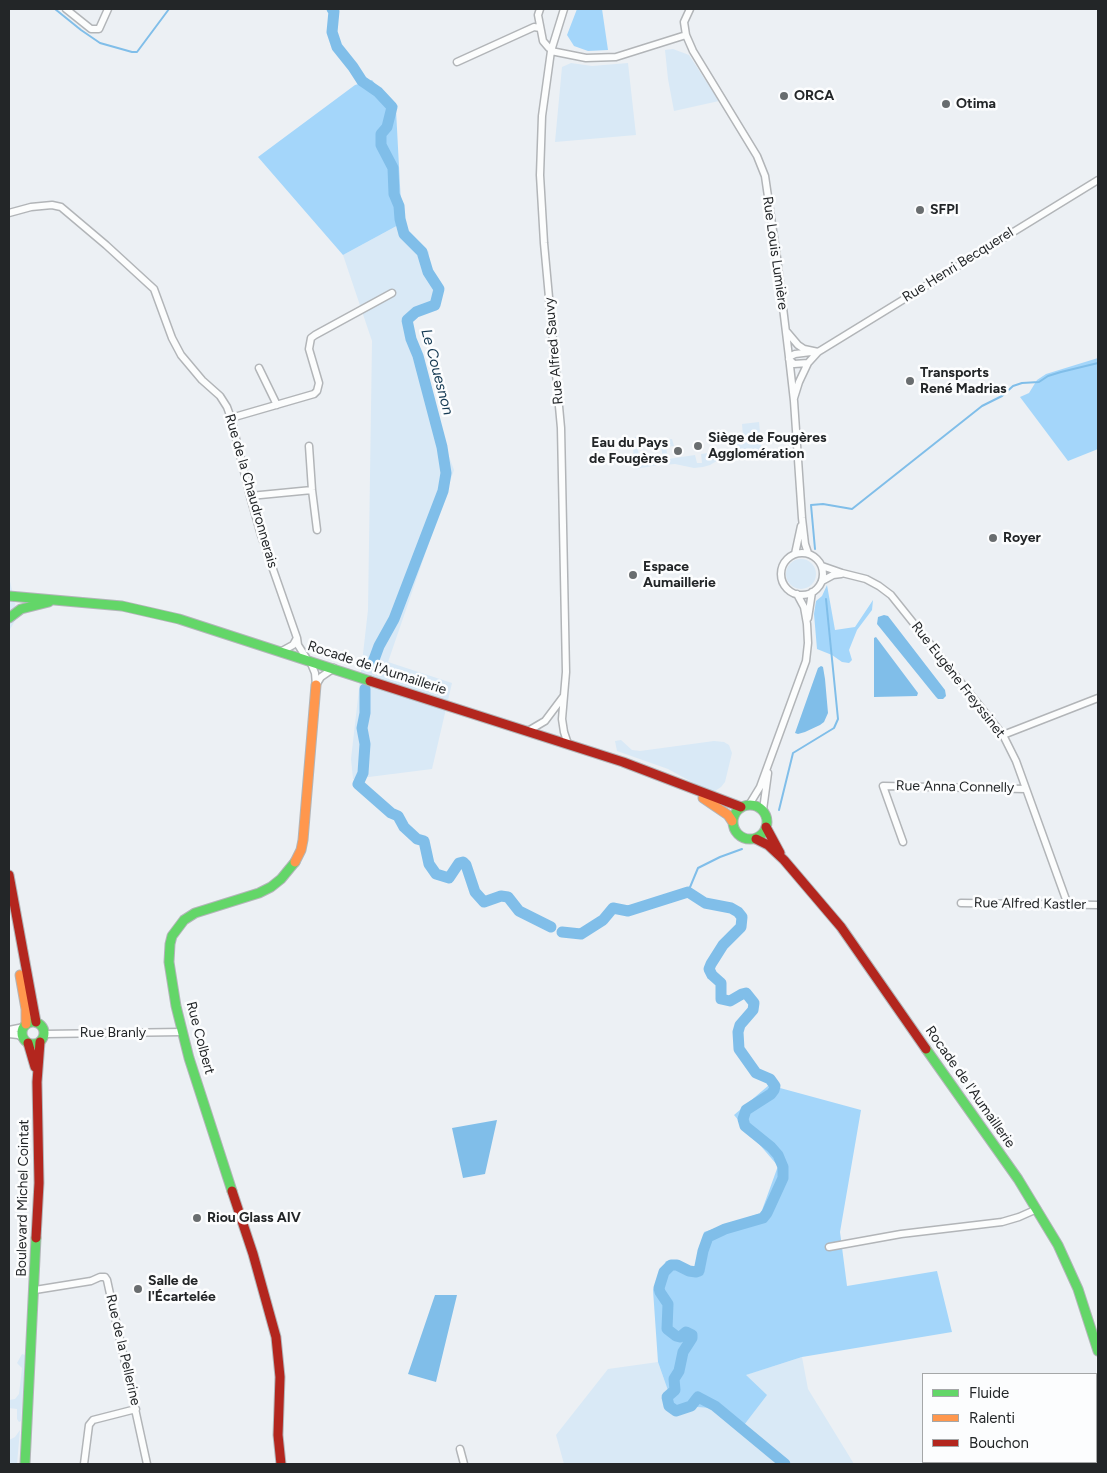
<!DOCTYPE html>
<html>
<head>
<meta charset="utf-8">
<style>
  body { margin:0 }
  #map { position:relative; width:1107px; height:1473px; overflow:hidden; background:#ecf0f4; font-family:Figtree,sans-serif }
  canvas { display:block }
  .frame { position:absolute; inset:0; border:10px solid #232628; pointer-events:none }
  .legend { position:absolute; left:922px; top:1373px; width:175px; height:90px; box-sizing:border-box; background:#fcfdfe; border:1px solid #a5a7a8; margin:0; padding:6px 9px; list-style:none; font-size:15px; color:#232628 }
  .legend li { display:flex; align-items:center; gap:10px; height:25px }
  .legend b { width:25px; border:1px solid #a5a7a8 }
</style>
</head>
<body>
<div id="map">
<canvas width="1107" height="1473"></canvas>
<div class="frame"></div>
<ul class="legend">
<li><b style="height:6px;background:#63d668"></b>Fluide</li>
<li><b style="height:6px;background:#ff974d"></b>Ralenti</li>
<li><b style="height:6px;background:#b3261e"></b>Bouchon</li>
</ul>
</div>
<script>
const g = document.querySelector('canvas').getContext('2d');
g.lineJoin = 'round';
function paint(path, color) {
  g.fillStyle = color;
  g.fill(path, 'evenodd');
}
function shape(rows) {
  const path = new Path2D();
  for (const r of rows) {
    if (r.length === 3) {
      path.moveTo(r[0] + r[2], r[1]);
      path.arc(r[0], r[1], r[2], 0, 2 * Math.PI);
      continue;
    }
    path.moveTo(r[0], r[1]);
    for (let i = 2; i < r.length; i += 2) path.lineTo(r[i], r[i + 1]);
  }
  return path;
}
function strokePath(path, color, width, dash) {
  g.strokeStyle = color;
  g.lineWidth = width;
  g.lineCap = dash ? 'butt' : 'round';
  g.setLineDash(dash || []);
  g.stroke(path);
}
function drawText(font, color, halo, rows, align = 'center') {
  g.font = font + ' Figtree,sans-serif';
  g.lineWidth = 5;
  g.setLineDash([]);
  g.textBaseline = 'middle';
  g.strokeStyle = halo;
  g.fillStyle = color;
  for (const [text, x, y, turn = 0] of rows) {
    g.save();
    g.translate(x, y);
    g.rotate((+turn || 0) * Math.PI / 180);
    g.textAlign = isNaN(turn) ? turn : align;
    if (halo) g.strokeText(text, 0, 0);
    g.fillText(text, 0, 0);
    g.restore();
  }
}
paint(shape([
  [673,49,689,55,719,101,674,111,668,79,665,50],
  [571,63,592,66,628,63,636,135,555,142,562,67],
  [402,223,429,252,429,272,442,287,438,310,410,315,408,324,415,341,411,353,454,470,388,662,452,683,432,769,353,779,351,759,368,610,372,341,343,255],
  [759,422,762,453,738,456,736,437,743,436,742,424],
  [636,437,640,462,659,461,658,465,635,469,632,438],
  [672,439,674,446,666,447,668,459,695,455,697,463,702,463,701,454,732,450,734,457,720,459,710,465,703,467,694,468,675,464,664,465,660,440],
  [801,574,15],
  [9,577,18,616,9,631],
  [621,740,632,750,640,751,714,741,724,742,729,745,732,753,725,782,721,787,712,793,668,769,617,751,615,741],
  [22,1354,25,1355,21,1421,19,1422,17,1419,17,1409,9,1408,9,1400,15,1399,19,1394,22,1368,17,1363],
  [802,1357,808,1389,854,1464,564,1464,556,1435,608,1369,658,1362,673,1405,709,1408,744,1425,745,1375],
  [20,1430,17,1464,9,1464,9,1440,15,1437]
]), '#d9e9f6');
paint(shape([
  [577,9,602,9,608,50,588,51,574,46,567,35],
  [372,80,396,110,402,223,343,255,258,157,355,85],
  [1098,358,1098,449,1068,461,1020,397,1029,393,1037,380,1046,374],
  [827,585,835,630,855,627,873,600,872,610,857,630,849,650,852,660,849,663,842,662,832,655,817,649,814,614,816,601,822,596],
  [769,1085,861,1110,840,1232,847,1286,937,1271,952,1332,802,1357,746,1375,767,1395,744,1425,709,1408,673,1405,658,1362,653,1290,666,1261,696,1268,704,1232,761,1213,778,1166,734,1115]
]), '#a4d6fa');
paint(shape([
  [884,615,888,616,945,690,946,696,943,699,938,699,936,697,877,624,878,617],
  [876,637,918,693,917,696,874,697,874,638],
  [821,666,823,667,825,679,828,713,824,722,820,725,805,732,798,734,795,733,818,668],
  [497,1120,485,1174,463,1178,452,1128],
  [435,1295,457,1295,436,1382,408,1374]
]), '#80bee9');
strokePath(shape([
  [55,9,81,30,100,43,132,52,137,52,169,9],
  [815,549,811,505,823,504,852,509,982,406,1002,396,1013,386,1022,383,1039,382,1048,376,1061,372,1098,363],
  [779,810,793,753,834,728,838,719,826,599],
  [688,892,698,868,720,857,742,849]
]), '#80bee9', 2);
strokePath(shape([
  [332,9,334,11,332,32,337,47,353,67,362,81,378,92,392,107,387,127,381,134,381,145,393,168,394,194,399,206,400,219,404,234,422,252,428,272,439,289,435,305,416,312,407,320,411,339,418,356,442,447,446,473,443,491,394,619,379,646,372,665],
  [365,689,365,713,362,728,365,744,363,773,358,784,391,813,398,816,404,827,417,839,424,841,429,864,436,874,449,878,459,863,463,862,466,865,475,892,484,902,501,896,508,897,519,911,551,927],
  [562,932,581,934,603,920,613,908,628,911,688,892,705,903,731,908,738,912,742,917,741,927,723,945,711,964,709,969,712,975,721,983,721,999,730,1001,742,994,746,993,754,1003,753,1010,740,1025,738,1032,739,1049,756,1073,770,1079,775,1086,774,1090,771,1094,746,1110,743,1119,745,1126,771,1147,778,1155,783,1167,783,1178,767,1213,763,1218,725,1229,708,1237,703,1251,699,1271,696,1272,689,1271,677,1265,671,1265,664,1272,659,1288,660,1292,668,1304,667,1329,676,1336,680,1337,686,1332,692,1335,692,1338,683,1352,679,1371,674,1379,675,1390,667,1397,669,1406,676,1411,691,1406,698,1397,715,1406,785,1464]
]), '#80bee9', 11);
const street = shape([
  [66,9,91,29,99,29,108,9],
  [540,9,538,15,543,41,549,48,552,49],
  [564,9,551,51,542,116,540,175,544,243,561,428,566,672,562,719,564,732,568,744],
  [690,9,684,22,686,35,693,51,757,156,765,176,777,258,789,357,794,401,802,518,805,544,808,553],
  [551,51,586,58,616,57,686,35],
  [457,62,534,27,540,28],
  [9,213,31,207,52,205,61,207,106,245,154,289,172,338,181,355,202,380,220,396,227,407,231,418,250,496,261,535,297,638],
  [787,332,798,345,804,349,818,352],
  [789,357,795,354,811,352],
  [789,359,794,364,808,363],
  [259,368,277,405],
  [794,398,799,382,808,363,818,352,1098,180],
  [231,418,314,394,317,391,319,383,309,349,311,338,315,335,392,293],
  [309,446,312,490,317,530],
  [250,496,312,490],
  [802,574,21],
  [795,554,801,526],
  [822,566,842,573,866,579,879,586,891,595,1003,735,1016,761,1068,905],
  [822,581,833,575,841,574],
  [808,618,812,592],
  [282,651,293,645,297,638,298,645,307,659],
  [310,661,315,673,316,685,321,677,334,668],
  [528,731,545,721,563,697],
  [1003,735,1098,698],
  [749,805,760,787,806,661,808,643,807,624,804,607,797,594],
  [763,810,768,773],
  [903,842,883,786,1026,789],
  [961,903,1098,905],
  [9,1030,24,1027],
  [9,1034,18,1035,23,1038],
  [45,1034,182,1032],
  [829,1247,901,1234,1002,1222,1019,1217,1037,1209],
  [35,1290,91,1281,100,1277,105,1277,107,1280,147,1464],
  [460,1449,464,1464],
  [84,1464,89,1425,93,1420,136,1409]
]);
const fast = shape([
  [9,596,122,606,179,619,370,681],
  [9,618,21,609,49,602],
  [750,822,17],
  [33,1033,11],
  [926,1049,1018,1179,1058,1245,1078,1289,1098,1351],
  [232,1191,189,1058,176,1006,169,962,170,944,172,936,184,920,195,913,259,893,271,887,281,879,295,862],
  [25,1464,36,1238]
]);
const slow = shape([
  [703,798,728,815,732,821],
  [295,862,301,850,303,840,316,685],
  [20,975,26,1009,26,1024]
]);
const jam = shape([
  [370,681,623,762,741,807],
  [766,827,780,853],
  [756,839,768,845,784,860,841,927,926,1049],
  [9,875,36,1022],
  [28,1043,35,1067],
  [232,1191,253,1254,276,1337,280,1377,278,1435,281,1464],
  [36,1238,39,1183,37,1082,40,1042]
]);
strokePath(street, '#b2b5b8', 9);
strokePath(fast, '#b2b5b8', 11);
strokePath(slow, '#b2b5b8', 11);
strokePath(jam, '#b2b5b8', 11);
strokePath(street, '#fcfdfd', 6);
strokePath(fast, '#63d668', 9);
strokePath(slow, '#ff974d', 9);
strokePath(jam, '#b3261e', 9);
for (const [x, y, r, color] of [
  [784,96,5,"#696d6f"],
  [946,104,5,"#696d6f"],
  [920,210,5,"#696d6f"],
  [910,381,5,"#696d6f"],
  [698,446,5,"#696d6f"],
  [678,451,5,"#696d6f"],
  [993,538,5,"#696d6f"],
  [633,575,5,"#696d6f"],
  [197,1218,5,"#696d6f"],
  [138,1289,5,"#696d6f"]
]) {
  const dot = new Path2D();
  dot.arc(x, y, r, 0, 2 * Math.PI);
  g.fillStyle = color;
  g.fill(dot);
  strokePath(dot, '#fcfdfe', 2);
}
drawText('bold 14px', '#232628', '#fcfdfe', [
  ["ORCA",794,96],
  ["Otima",956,104],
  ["SFPI",930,210],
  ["Transports",920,373],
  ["René Madrias",920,389],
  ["Siège de Fougères",708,438],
  ["Agglomération",708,454],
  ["Eau du Pays",668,443,"right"],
  ["de Fougères",668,459,"right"],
  ["Royer",1003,538],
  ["Espace",643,567],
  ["Aumaillerie",643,583],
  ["Riou Glass AIV",207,1218],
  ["Salle de",148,1281],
  ["l'Écartelée",148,1297]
], 'left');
drawText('14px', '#232628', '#fcfdfe', [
  ["Rue Louis Lumière",775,253,82],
  ["Rue Henri Becquerel",958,265,-32],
  ["Rue Alfred Sauvy",554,351,-95],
  ["Rue de la Chaudronnerais",251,491,74],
  ["Rocade de l'Aumaillerie",377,668,18],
  ["Rue Eugène Freyssinet",958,680,52],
  ["Rue Anna Connelly",955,787,1],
  ["Rue Alfred Kastler",1030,904,1],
  ["Rue Branly",113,1033],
  ["Rue Colbert",200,1038,75],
  ["Rocade de l'Aumaillerie",970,1087,55],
  ["Boulevard Michel Cointat",23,1198,-89],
  ["Rue de la Pellerine",123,1350,77]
]);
drawText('italic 15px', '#153a53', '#fcfdfe', [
  ["Le Couesnon",437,372,75]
]);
</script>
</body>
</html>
